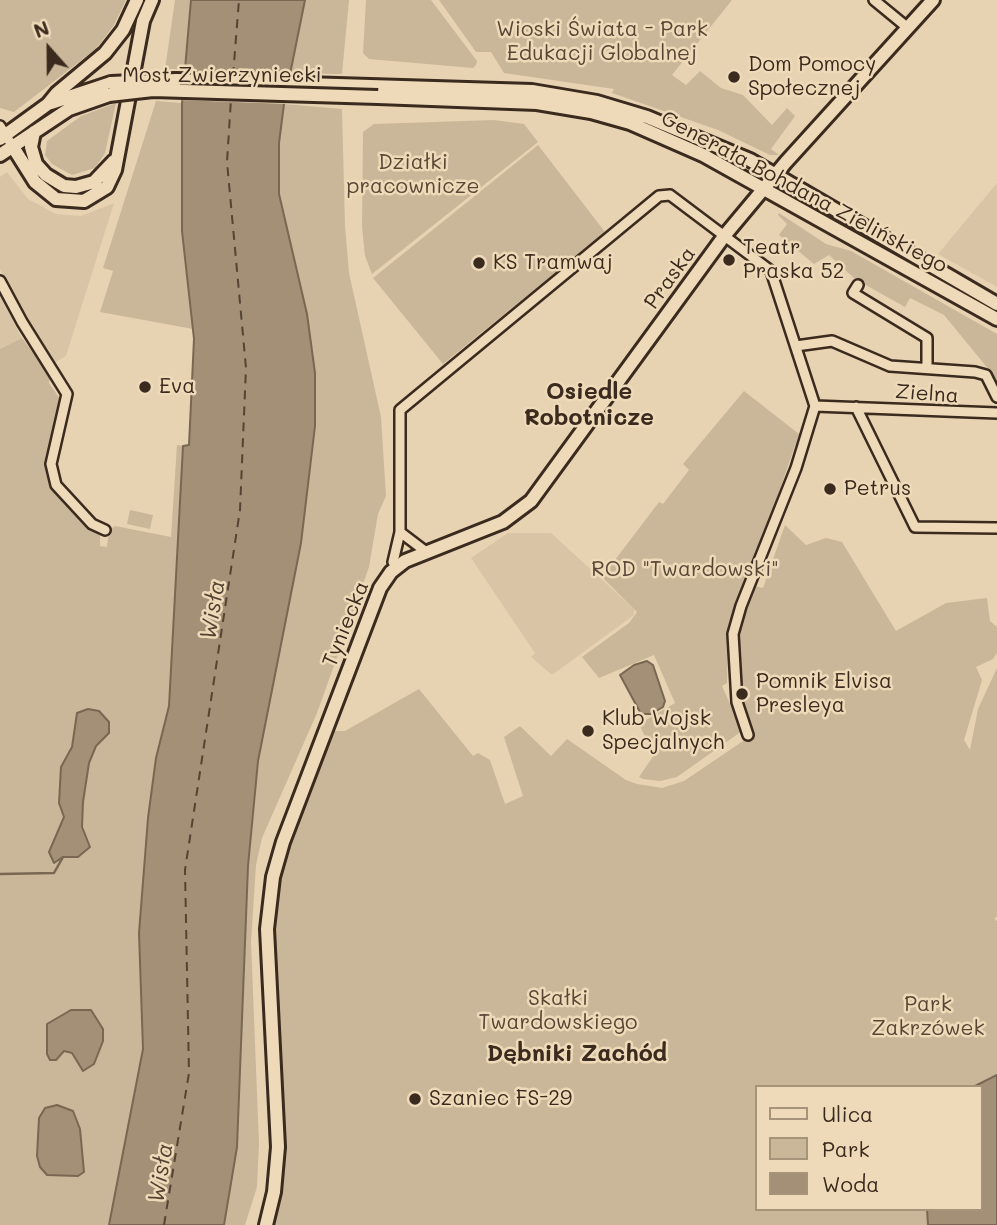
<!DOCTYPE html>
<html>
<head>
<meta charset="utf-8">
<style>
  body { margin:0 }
  #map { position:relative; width:997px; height:1225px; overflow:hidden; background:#e7d3b2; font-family:Mali,sans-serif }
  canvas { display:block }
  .legend { position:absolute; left:755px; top:1085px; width:228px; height:126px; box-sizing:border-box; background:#eedab8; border:2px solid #a6947a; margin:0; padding:9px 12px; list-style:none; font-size:21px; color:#3b2a1e }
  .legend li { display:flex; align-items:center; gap:14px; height:35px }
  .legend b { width:35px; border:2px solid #a6947a }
  .north { position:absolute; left:14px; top:14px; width:70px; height:70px; -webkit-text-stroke:5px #eedab8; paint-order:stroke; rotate:339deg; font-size:19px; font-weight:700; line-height:28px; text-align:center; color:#3b2a1e }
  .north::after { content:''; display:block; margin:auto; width:24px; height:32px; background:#3b2a1e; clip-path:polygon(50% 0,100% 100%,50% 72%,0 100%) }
</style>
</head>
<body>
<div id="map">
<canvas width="997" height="1225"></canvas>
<ul class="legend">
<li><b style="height:9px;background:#eedab8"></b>Ulica</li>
<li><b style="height:19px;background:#cab799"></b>Park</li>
<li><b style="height:19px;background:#a39077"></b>Woda</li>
</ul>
<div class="north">N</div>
</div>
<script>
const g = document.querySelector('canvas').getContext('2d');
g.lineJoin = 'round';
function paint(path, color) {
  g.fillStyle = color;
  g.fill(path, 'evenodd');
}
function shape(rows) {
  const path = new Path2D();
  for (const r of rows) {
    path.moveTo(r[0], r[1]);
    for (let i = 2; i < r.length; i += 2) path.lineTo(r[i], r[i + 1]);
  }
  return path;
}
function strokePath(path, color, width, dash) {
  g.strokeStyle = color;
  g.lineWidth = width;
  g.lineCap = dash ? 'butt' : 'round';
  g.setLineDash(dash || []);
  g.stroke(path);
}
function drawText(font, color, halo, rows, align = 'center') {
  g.font = font + ' Mali,sans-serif';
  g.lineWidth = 5;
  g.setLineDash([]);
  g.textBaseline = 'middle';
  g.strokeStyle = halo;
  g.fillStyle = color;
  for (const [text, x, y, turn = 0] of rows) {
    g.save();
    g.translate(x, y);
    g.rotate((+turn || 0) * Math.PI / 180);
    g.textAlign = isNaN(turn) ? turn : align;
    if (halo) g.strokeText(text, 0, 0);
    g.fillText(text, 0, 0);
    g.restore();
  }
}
paint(shape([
  [7,172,28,199,56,214,81,216,114,203,66,356,54,363,19,307,0,269,0,177],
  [997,183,997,287,938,254],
  [0,296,22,338,0,349],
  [508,533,551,533,634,609,634,615,552,675,531,657,535,653,471,558]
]), '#d9c5a5');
paint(shape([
  [0,0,126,0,114,25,96,49,14,112,0,108],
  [175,0,191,0,184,69,165,69],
  [305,0,349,0,342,74,290,73],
  [366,0,431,0,477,61,476,65,473,68,369,59,363,53],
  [439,0,732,0,672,75,686,85,700,71,721,88,743,95,772,125,787,108,795,116,771,149,779,155,770,155,718,130,612,93,614,89,504,73,491,52,476,52],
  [156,101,182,103,182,231,193,329,100,312,113,271,103,268],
  [116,103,105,153,95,168,72,175,52,164,45,155,47,141,81,116],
  [284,104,342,109,345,226,349,273,381,417,386,496,378,514,369,567,351,618,317,713,262,838,256,865,251,942,259,1144,257,1187,245,1225,224,1225,237,1147,248,866,258,761,301,543,315,426,315,373,307,314,279,194,279,143],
  [494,120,524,124,538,142,372,274,365,256,362,227,363,132,374,124],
  [538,145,605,232,443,364,373,278],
  [779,213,826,244,851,251,997,334,997,385,990,371,944,315,910,298,905,307,855,279,829,255,814,264,779,235,787,224,778,215],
  [22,338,50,375,49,383,60,399,48,462,49,480,100,535,100,546,107,547,109,530,115,526,171,537,177,445,183,446,169,706,148,818,139,933,143,1049,126,1157,109,1225,0,1225,0,349],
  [744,391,799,434,728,639,727,683,722,686,742,731,677,777,660,781,643,779,639,777,654,755,639,724,675,703,654,655,599,678,582,657,629,623,637,612,602,577,659,502,663,504,689,470,683,464],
  [130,510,153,515,150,529,127,524],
  [785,525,806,545,826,538,842,542,896,631,946,603,987,598,990,621,997,627,997,653,993,659,976,667,982,680,964,740,970,750,978,709,997,668,997,917,994,918,997,921,997,1225,271,1225,284,1174,286,1145,272,942,275,892,286,846,331,731,345,731,419,689,473,756,478,753,490,760,505,804,523,796,504,737,520,726,551,756,567,739,626,780,637,784,662,788,684,781,749,737,741,710,735,639,740,615,754,586,763,588],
  [757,1087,981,1087,981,1209,757,1209]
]), '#cab799');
const water = shape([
  [191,0,305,0,284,104,279,143,279,194,307,314,315,373,315,426,301,543,258,761,248,866,237,1147,224,1225,109,1225,143,1049,139,933,148,818,156,758,169,706,183,446,189,445,194,339,182,231,182,103,191,0],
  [647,661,653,665,665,701,663,707,651,714,641,714,620,675,634,665,647,661],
  [88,709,99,711,109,722,109,733,96,746,89,763,83,802,82,827,90,847,78,857,63,857,54,863,49,852,64,817,59,803,61,767,72,747,77,713,88,709],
  [71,1010,91,1010,103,1029,103,1041,94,1064,83,1071,72,1053,64,1051,56,1060,50,1060,47,1054,47,1024,71,1010],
  [997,1075,997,1225,928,1225,927,1209,981,1209,981,1087,973,1087,997,1075],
  [57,1105,73,1111,80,1129,84,1172,78,1176,47,1175,40,1167,37,1156,39,1118,45,1108,57,1105]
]);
paint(water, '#a39077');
strokePath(water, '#796753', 2);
paint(shape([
  [181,72,293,75,288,104,179,100]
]), '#e7d3b2');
strokePath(shape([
  [0,874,54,873,63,857]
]), '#796753', 2.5);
strokePath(shape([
  [233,76,239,0],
  [164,1225,189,1073,185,870,240,510,246,368,227,162,231,99]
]), '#554434', 2, [9, 7]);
const street = shape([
  [874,0,908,28],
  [0,126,13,147],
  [0,281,22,322,67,394,51,464,56,485,92,524,105,530],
  [858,285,853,293,927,338,927,368],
  [796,346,832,341,890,366,975,372,986,375,997,397],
  [815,406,997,413],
  [856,407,915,527,997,528],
  [400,532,425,551],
  [396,567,393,562,400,532,400,410,659,196,670,195,771,271,815,406,796,468,741,606,733,634,737,702,748,735]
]);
const secondary = shape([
  [176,80,532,91,597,102,647,117,750,160,997,304],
  [378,97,537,103,591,112,630,123,703,155,997,319],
  [51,103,111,83],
  [34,132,31,147,36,164,46,175,64,186,76,187,94,182,114,161],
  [0,139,48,104,57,93,105,53,123,30,137,0],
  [13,147,35,182,56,199,84,201,107,187,115,170,143,21,152,0],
  [0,155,69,109,109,95],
  [266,1225,274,1192,278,1147,267,929,273,877,283,842,380,588,391,572,405,561,503,522,531,501,725,235,786,162,933,0]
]);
strokePath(street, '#3b2a1e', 14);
strokePath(secondary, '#3b2a1e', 18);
strokePath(street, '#eedab8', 9);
strokePath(secondary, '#eedab8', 12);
const secondaryBridge = shape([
  [111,83,176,80],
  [109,95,153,90,378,97]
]);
strokePath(secondaryBridge, '#3b2a1e', 18, []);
strokePath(secondaryBridge, '#eedab8', 12);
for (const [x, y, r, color] of [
  [734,77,7,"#3b2a1e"],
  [729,260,7,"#3b2a1e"],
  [479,263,7,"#3b2a1e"],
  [145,387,7,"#3b2a1e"],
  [830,489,7,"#3b2a1e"],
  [742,694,7,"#3b2a1e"],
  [588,731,7,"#3b2a1e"],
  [415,1099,7,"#3b2a1e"]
]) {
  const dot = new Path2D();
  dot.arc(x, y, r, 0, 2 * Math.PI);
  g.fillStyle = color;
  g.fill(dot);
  strokePath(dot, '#eedab8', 2.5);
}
drawText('21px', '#584637', '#eedab8', [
  ["Wioski Świata - Park",602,30],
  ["Edukacji Globalnej",602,54],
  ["Działki",413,163],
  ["pracownicze",413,187],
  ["ROD \"Twardowski\"",685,570],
  ["Skałki",558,999],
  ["Twardowskiego",558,1023],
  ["Park",928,1005],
  ["Zakrzówek",928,1029]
]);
drawText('21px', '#3b2a1e', '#eedab8', [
  ["Dom Pomocy",748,65],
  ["Społecznej",748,89],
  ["Teatr",743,248],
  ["Praska 52",743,272],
  ["KS Tramwaj",493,263],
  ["Eva",159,387],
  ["Petrus",844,489],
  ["Pomnik Elvisa",756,682],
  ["Presleya",756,706],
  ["Klub Wojsk",602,719],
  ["Specjalnych",602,743],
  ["Szaniec FS-29",429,1099]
], 'left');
drawText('21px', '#3b2a1e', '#eedab8', [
  ["Most Zwierzyniecki",222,76],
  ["Generała Bohdana Zielińskiego",804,192,28],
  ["Praska",670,278,-54],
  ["Zielna",927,394,4],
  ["Tyniecka",346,624,-68]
]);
drawText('bold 23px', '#3b2a1e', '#eedab8', [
  ["Osiedle",589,392],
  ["Robotnicze",589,418],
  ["Dębniki Zachód",577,1054]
]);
drawText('italic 23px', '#554434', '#eedab8', [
  ["Wisła",213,610,-81],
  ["Wisła",161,1173,-81]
]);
</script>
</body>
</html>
